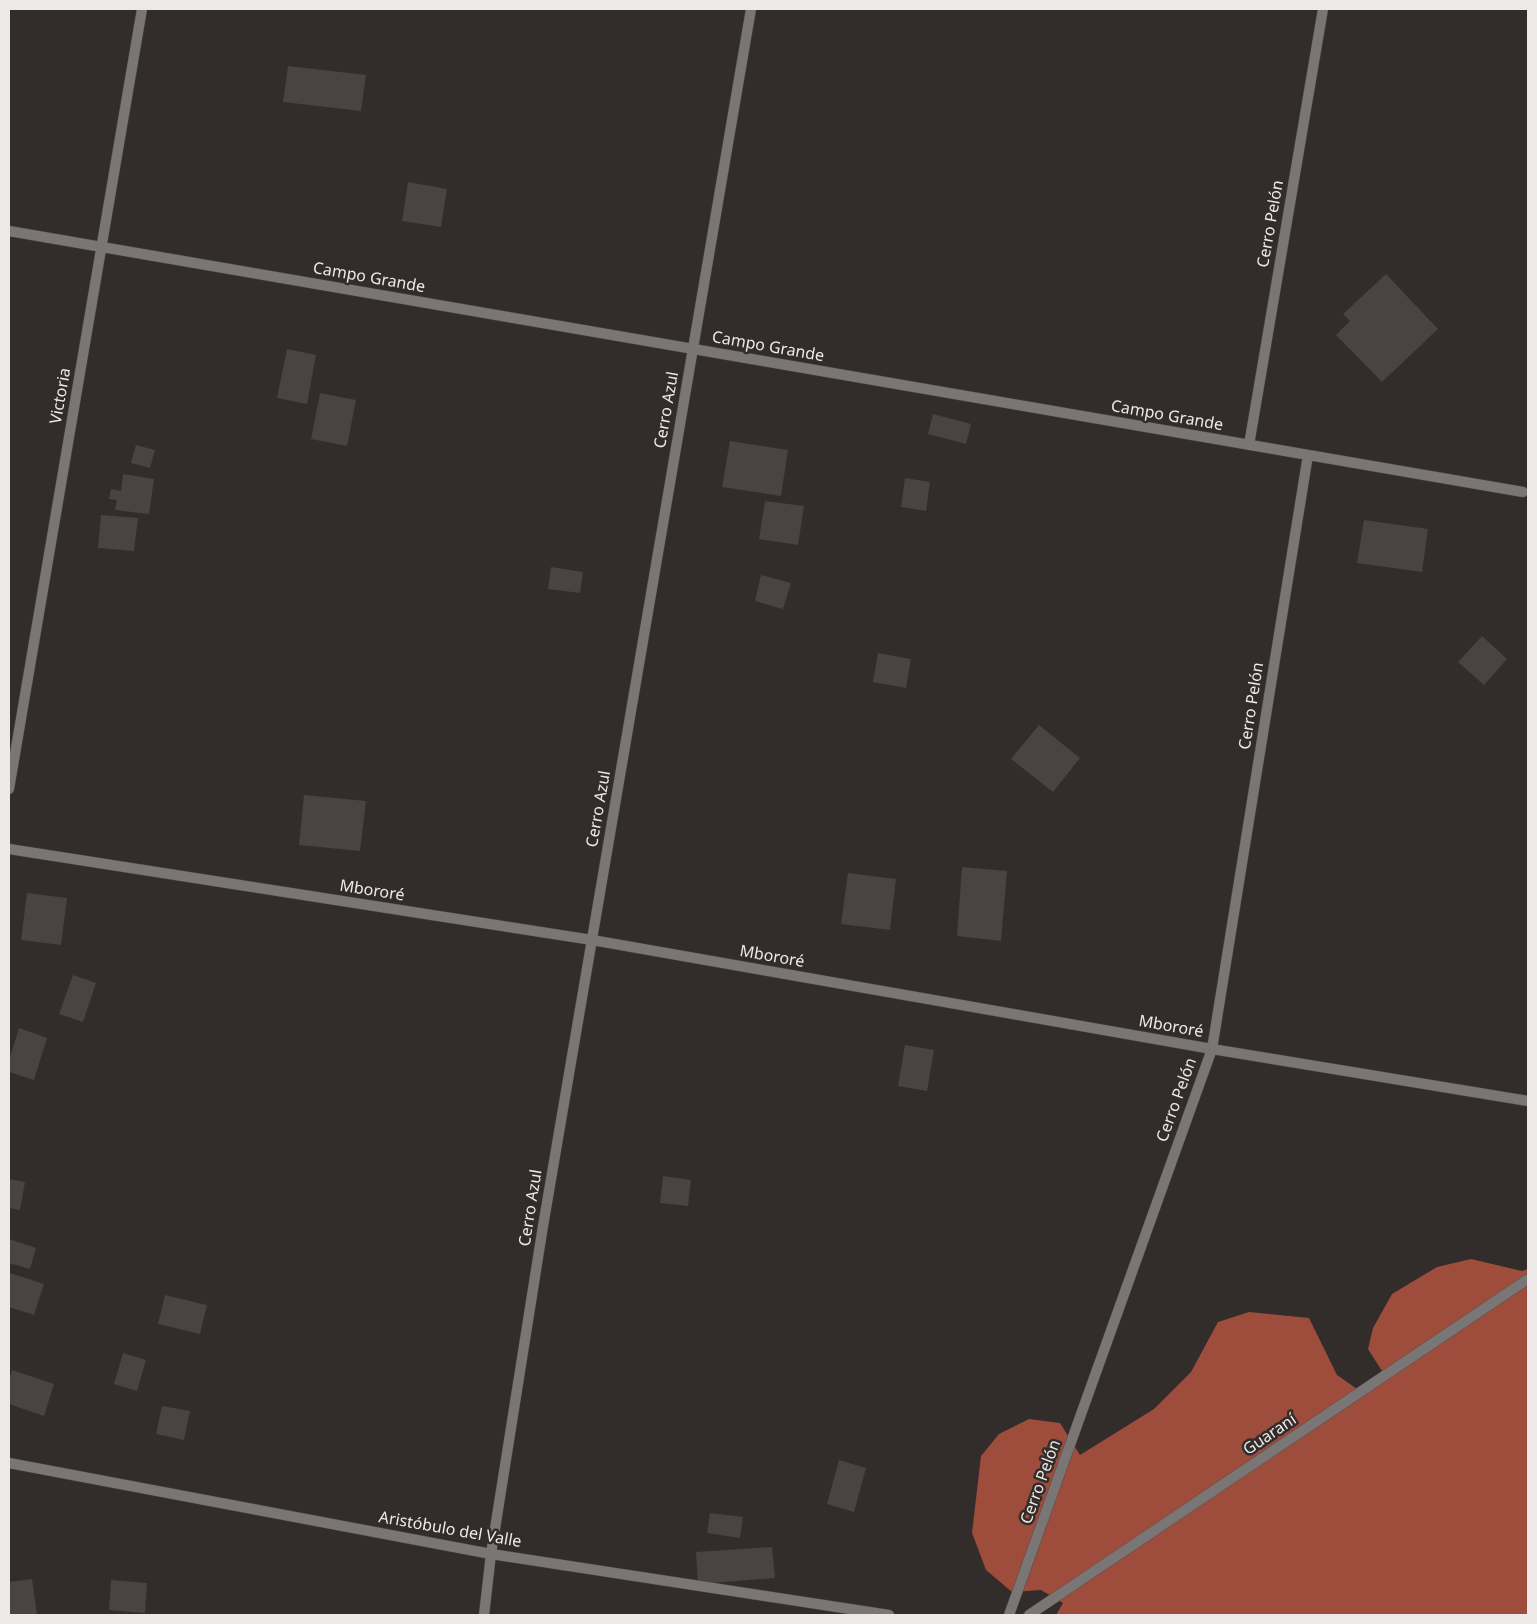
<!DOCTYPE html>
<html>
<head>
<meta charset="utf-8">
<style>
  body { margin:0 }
  #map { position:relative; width:1537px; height:1624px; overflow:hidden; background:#322c2a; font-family:"Noto Sans",sans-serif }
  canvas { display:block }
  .frame { position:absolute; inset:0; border:10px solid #ede9e8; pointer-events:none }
</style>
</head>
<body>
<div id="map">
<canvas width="1537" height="1624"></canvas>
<div class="frame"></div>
</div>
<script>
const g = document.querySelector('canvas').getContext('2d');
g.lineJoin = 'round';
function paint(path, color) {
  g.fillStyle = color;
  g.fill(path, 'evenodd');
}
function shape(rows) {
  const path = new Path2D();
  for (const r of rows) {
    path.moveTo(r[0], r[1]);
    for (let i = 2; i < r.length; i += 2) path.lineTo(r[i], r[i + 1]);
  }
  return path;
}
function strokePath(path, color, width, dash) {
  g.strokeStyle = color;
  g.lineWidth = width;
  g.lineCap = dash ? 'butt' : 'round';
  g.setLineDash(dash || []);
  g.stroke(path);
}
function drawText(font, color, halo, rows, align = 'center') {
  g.font = font + ' "Noto Sans",sans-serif';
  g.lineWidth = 5;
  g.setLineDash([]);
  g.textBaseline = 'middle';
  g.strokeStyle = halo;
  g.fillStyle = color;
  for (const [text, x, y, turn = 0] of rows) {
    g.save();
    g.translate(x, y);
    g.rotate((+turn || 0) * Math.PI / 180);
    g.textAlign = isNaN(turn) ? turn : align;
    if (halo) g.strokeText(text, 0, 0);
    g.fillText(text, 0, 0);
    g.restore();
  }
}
paint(shape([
  [1471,1259,1522,1271,1528,1269,1528,1615,1056,1615,1063,1603,1041,1590,1012,1592,986,1570,972,1533,981,1456,999,1434,1029,1419,1060,1423,1080,1455,1154,1409,1191,1372,1218,1322,1249,1312,1309,1318,1337,1375,1360,1391,1382,1371,1368,1349,1373,1328,1392,1294,1437,1267]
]), '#9e4c3c');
paint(shape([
  [288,66,366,75,361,111,283,102],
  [408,182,447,189,441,227,402,221],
  [1386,274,1438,329,1382,382,1336,335,1350,321,1343,314],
  [287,349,316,355,307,404,277,398],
  [320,393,356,400,347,446,311,439],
  [933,414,971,424,966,444,928,434],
  [730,441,788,450,781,496,722,487],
  [136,445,155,450,150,468,131,463],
  [123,474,154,479,149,514,115,510,117,500,109,499,111,489,121,491],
  [905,478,930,482,926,511,901,507],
  [765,501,804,506,798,545,759,539],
  [101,515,138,518,134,551,98,548],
  [1364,520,1428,529,1422,572,1357,563],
  [551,567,583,572,580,593,548,589],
  [761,575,791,583,783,609,755,601],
  [1482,636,1507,659,1484,685,1458,662],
  [878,653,911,659,906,688,873,682],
  [1039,725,1080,758,1053,792,1011,759],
  [304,795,366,801,360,851,299,845],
  [962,867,1007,871,1001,941,957,936],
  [848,873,896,879,890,930,841,924],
  [27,893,67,898,61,945,21,940],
  [73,975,96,983,83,1022,59,1014],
  [19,1028,47,1038,34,1080,9,1072,9,1060],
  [905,1045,934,1050,927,1091,898,1086],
  [663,1176,691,1180,688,1206,660,1203],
  [9,1179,25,1182,20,1210,9,1208],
  [9,1239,36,1248,30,1269,9,1263],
  [10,1273,44,1284,34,1315,9,1307],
  [165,1295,207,1305,200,1334,158,1324],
  [123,1353,146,1360,137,1391,114,1384],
  [12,1370,54,1384,44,1416,9,1404,9,1381],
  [162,1406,190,1411,184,1440,156,1434],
  [839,1460,866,1468,854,1512,827,1504],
  [710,1513,743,1517,740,1538,707,1533],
  [772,1547,775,1578,698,1584,696,1552],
  [32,1579,37,1615,9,1615,9,1582],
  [111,1580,147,1583,145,1613,109,1610]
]), '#494341');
const minor = shape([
  [9,231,1523,492],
  [1249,445,1323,9],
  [9,789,142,9],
  [9,849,592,940,1212,1049,1528,1101],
  [9,1463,491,1554,889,1615],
  [484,1615,491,1554,543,1226,751,9],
  [1009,1615,1212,1049,1308,455],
  [1029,1615,1528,1279]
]);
strokePath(minor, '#504a48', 11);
strokePath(minor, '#797675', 10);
drawText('16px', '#ede9e8', '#322c2a', [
  ["Cerro Pelón",1271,224,-80],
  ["Campo Grande",369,278,10],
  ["Campo Grande",768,347,10],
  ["Victoria",61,396,-80],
  ["Cerro Azul",667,410,-80],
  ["Campo Grande",1167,416,10],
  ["Cerro Pelón",1252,706,-81],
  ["Cerro Azul",599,809,-80],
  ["Mbororé",372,891,9],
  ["Mbororé",772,957,10],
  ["Mbororé",1171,1027,10],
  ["Cerro Pelón",1177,1100,-70],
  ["Cerro Azul",531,1208,-81],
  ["Guaraní",1270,1435,-34],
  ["Cerro Pelón",1041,1482,-70],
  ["Aristóbulo del Valle",450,1530,10]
]);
</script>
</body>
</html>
